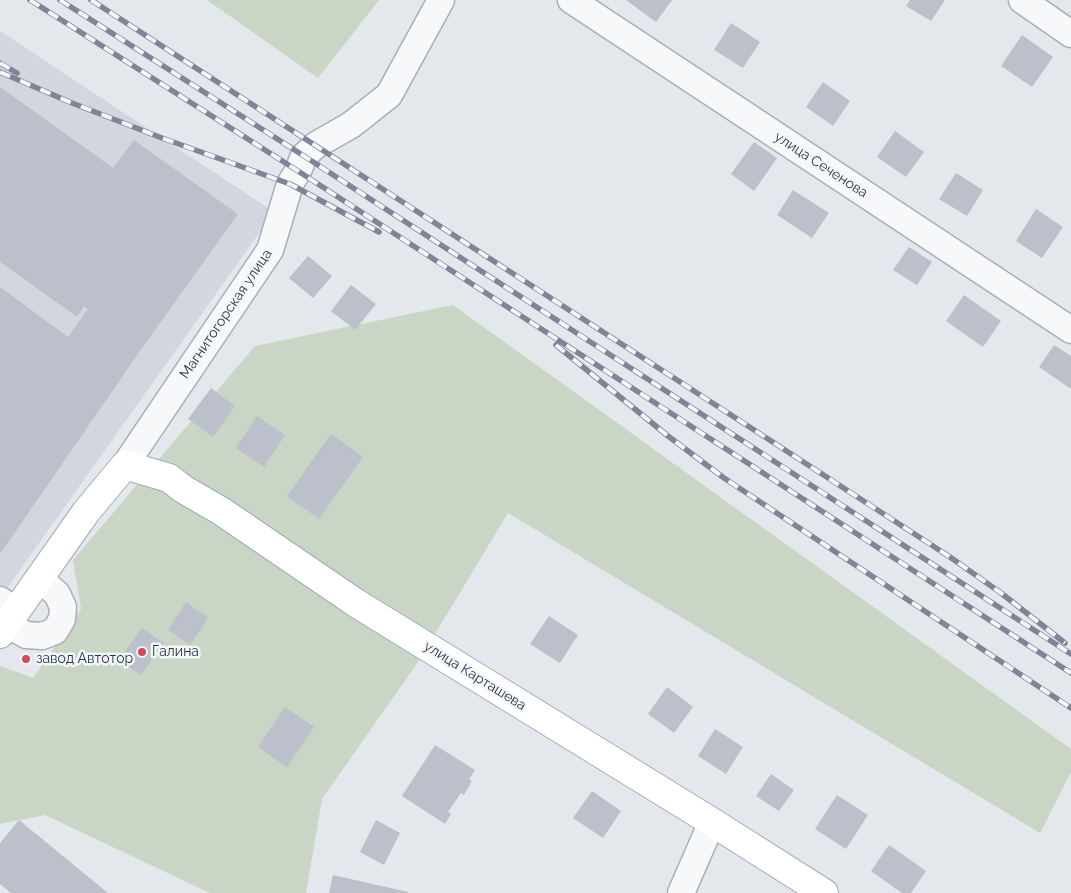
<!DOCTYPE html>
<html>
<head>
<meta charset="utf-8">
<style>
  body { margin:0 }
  canvas { display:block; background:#e4e7ec }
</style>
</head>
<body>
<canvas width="1071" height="893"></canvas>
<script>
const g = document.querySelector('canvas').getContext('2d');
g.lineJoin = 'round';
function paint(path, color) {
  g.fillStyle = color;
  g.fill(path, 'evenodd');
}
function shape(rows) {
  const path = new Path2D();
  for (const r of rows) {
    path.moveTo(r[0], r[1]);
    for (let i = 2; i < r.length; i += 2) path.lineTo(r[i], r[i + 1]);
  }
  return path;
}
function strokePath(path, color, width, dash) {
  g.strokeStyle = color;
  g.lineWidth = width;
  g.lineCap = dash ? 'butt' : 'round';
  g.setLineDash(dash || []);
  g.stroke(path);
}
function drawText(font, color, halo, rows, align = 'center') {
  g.font = font + ' Raleway,sans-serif';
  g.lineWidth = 5;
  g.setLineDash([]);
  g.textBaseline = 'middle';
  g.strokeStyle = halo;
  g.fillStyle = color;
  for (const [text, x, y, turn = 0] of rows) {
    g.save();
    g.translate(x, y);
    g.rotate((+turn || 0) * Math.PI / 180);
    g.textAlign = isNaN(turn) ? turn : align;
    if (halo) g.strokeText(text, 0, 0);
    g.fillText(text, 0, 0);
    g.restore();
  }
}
paint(shape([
  [0,31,274,212,0,598]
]), '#d2d6de');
paint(shape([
  [207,0,379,0,318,78],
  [453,305,1071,749,1071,772,1040,833,508,513,418,662,322,799,306,893,210,893,45,815,0,824,0,666,33,678,81,609,73,560,255,346]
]), '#c9d6c5');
paint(shape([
  [626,0,672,0,656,22],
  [910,0,945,0,931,21,906,6],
  [731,23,760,42,743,68,714,50],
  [1022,35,1053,57,1032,87,1001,66],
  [823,82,850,101,833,126,806,107],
  [0,87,113,168,134,140,238,214,142,348,0,554,0,287,68,337,88,309,84,306,77,317,0,262],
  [895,131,924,152,906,177,877,157],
  [754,142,777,158,754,191,731,174],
  [956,173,983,190,967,216,939,199],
  [793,190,829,213,812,238,777,215],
  [1036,209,1063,227,1042,258,1016,241],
  [909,247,932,262,917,285,893,270],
  [308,256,332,276,313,298,289,278],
  [351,285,376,304,355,330,331,311],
  [964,295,1001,321,983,347,946,321],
  [1054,345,1071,356,1071,389,1039,367],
  [211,388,235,406,213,437,188,419],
  [257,416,285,435,264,467,236,448],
  [331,434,363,457,319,519,287,496],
  [186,602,208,618,190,645,168,630],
  [549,616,578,635,560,663,530,644],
  [142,628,164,643,141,675,119,660],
  [667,687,693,707,674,733,648,714],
  [285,707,314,727,287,767,258,747],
  [715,729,743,747,726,774,698,756],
  [435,745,475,770,469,779,472,781,464,795,461,793,448,812,451,814,445,824,402,796],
  [771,774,794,790,779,811,756,796],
  [592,791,621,811,603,838,573,818],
  [837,795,868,815,846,849,815,829],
  [19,820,108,893,11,893,0,884,0,843],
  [376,820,400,833,384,865,360,852],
  [889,845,926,871,911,893,902,893,871,871],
  [333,875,408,892,408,893,329,893]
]), '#bbc0ca');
const minor = shape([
  [571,0,1071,330],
  [1022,0,1071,34],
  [125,465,270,250,290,184,298,171,304,156,316,145,351,125,389,95,441,0],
  [0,600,16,611],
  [7,624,26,635,42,636,55,631,62,619,63,607,57,594,39,578],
  [681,893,712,822]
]);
const major = shape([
  [0,634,86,512,125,465,169,478,183,489,221,511,356,603,712,822,824,893]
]);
strokePath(minor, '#a9aeb7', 29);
strokePath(major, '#a3abb8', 30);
strokePath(minor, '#f7f8fa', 26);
strokePath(major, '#fff', 28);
const rail = shape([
  [30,0,298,171,1071,673],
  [60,0,304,156,1071,654],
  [91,0,950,557,1001,593,1065,643],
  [0,63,17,73],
  [0,72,72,103,162,138,290,184,379,232],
  [556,345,668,436,724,478,1071,708]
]);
strokePath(rail, '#7d8696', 5.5);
strokePath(rail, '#f4f6f9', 4, [11]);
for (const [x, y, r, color] of [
  [142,652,5,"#d1495b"],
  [26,659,5,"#d1495b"]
]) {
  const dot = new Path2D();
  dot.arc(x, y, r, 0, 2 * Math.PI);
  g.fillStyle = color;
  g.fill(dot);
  strokePath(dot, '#f4f6f9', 2);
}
drawText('14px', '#2b3445', '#f4f6f9', [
  ["улица Сеченова",821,165,33],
  ["Магнитогорская улица",226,314,-56],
  ["улица Карташева",475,676,32]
]);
drawText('14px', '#2b3445', '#f4f6f9', [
  ["Галина",152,652],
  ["завод Автотор",36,659]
], 'left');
</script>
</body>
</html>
